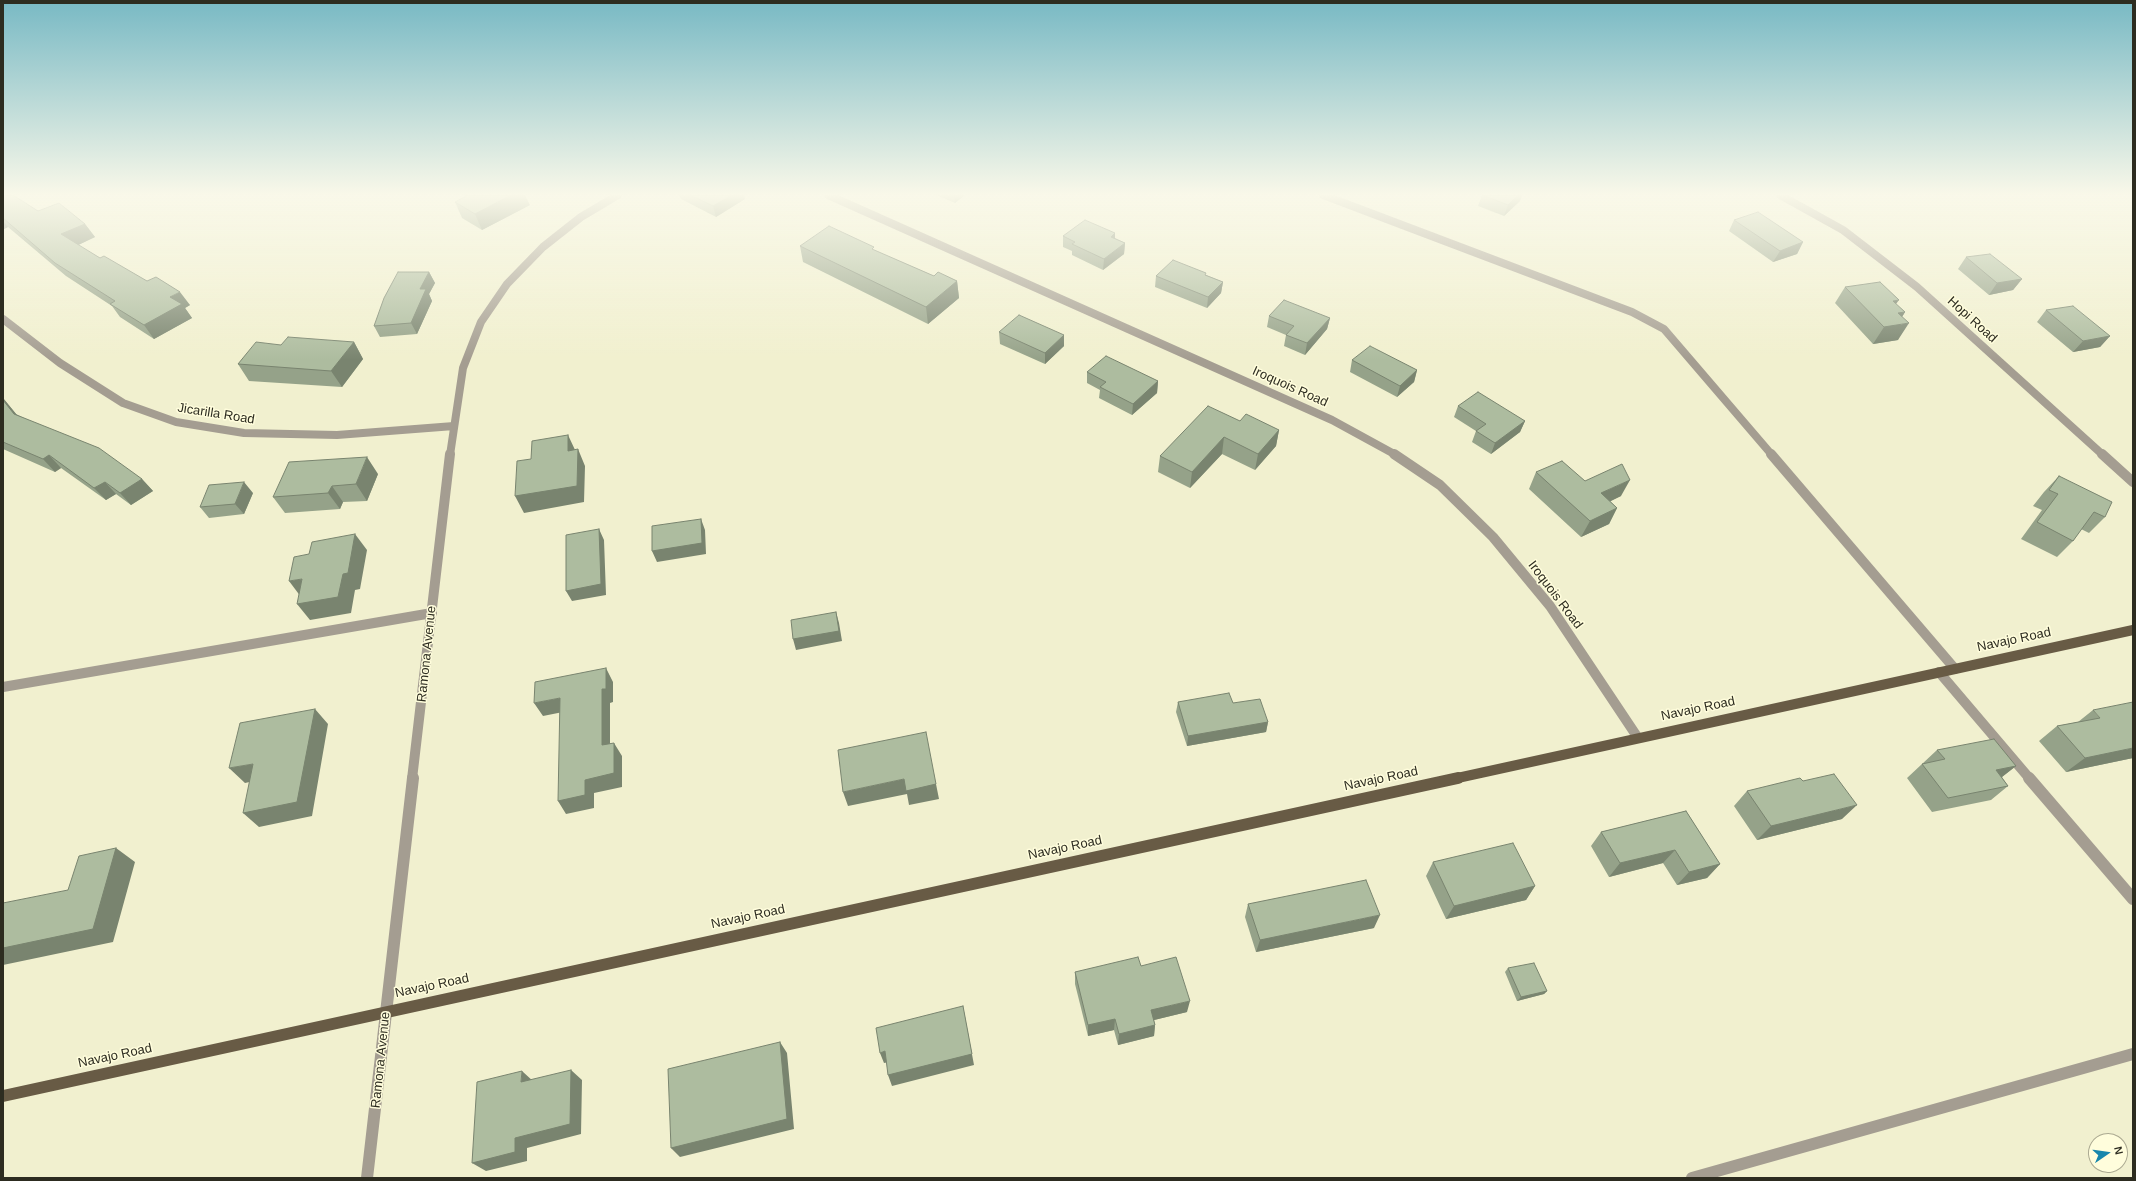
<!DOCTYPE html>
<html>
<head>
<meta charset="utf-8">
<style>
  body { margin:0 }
  #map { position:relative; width:2136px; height:1181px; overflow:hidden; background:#f1f0cf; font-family:Arial,sans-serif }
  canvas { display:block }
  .frame { position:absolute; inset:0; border:4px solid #2d2c20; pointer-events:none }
  .north { position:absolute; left:2088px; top:1133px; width:40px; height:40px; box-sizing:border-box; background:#fffddc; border:1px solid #aba991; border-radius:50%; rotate:77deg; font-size:11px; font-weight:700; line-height:16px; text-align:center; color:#2d2c20 }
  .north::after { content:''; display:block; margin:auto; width:14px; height:18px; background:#1786ac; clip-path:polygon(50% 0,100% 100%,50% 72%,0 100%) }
</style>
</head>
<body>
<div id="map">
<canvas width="2136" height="1181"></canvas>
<div class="frame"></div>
<div class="north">N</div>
</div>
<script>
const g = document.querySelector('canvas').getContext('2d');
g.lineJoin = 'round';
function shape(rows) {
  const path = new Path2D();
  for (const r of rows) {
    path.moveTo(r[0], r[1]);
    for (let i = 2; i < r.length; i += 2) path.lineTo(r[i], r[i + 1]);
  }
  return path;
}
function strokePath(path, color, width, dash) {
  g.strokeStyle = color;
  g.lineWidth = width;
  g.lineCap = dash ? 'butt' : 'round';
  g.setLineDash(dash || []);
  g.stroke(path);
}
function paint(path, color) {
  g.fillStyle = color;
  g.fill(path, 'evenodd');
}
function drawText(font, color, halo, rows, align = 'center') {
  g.font = font + ' Arial,sans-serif';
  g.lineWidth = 3;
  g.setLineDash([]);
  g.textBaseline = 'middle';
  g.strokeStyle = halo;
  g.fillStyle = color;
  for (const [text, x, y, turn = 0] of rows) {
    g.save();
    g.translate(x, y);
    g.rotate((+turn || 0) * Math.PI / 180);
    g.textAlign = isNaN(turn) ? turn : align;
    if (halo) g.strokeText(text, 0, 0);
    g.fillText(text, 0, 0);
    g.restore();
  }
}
strokePath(shape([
  [828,195,1332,420,1396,455],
  [1323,195,1632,312,1664,329,1772,455],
  [1780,195,1843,230,1917,287,2103,455],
  [3,319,60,363,123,403,176,422,244,433,337,435,454,426],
  [450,455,463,368,481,322,507,284,543,247,581,217,618,195]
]), '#a49d91', 8);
strokePath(shape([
  [1394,454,1440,485,1493,537,1550,606,1638,738],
  [1771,454,1955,669],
  [2102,454,2133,482],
  [1939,672,2030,779],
  [3,687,432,613],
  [412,779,450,454]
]), '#a49d91', 10);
strokePath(shape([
  [2029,778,2133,899],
  [367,1178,413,778],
  [1692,1178,2133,1054]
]), '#a49d91', 12);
strokePath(shape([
  [1453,779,2133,630]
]), '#685b45', 10);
strokePath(shape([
  [3,1096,1458,778]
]), '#685b45', 12);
paint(shape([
  [3,195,38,211,85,224,95,237,78,245,100,258,190,305,185,308,192,318,154,339,120,317,112,306,66,276,8,227,4,229,3,228],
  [679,195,744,195,745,199,716,217,681,199],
  [936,195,965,195,955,203],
  [1482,195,1522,195,1520,201,1504,216,1478,206],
  [455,202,530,205,482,230,462,218],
  [1734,220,1803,242,1797,254,1773,262,1729,231],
  [1115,233,1115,238,1125,243,1124,254,1103,270,1072,255,1072,251,1063,247,1063,236],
  [800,246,874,250,934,276,957,281,959,298,928,324,803,262],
  [1966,257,2022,279,2013,290,1989,295,1958,269],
  [429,272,435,283,429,294,432,301,417,334,380,337,374,326],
  [1206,275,1223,282,1221,293,1207,308,1155,287,1156,276],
  [1845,287,1905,312,1902,317,1898,340,1873,344,1835,303],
  [2046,310,2110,336,2100,347,2073,352,2037,322],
  [1269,316,1330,318,1327,329,1305,355,1284,346,1286,335,1267,327],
  [999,332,1064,335,1064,346,1045,364,1000,344],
  [354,342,363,359,342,387,249,381,238,364,281,345],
  [1352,360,1417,370,1414,382,1397,397,1350,372],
  [1087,372,1158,381,1157,393,1132,415,1099,398,1100,390,1087,383],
  [3,398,16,414,142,479,153,491,131,505,116,494,106,500,61,468,55,472,3,449],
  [1458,406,1525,421,1520,432,1491,454,1472,442,1476,431,1454,417],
  [1240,421,1279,430,1276,446,1255,470,1222,454,1190,488,1158,472,1160,456],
  [1536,472,1585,481,1621,496,1610,501,1617,508,1609,524,1581,537,1529,489],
  [378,474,367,501,343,502,340,509,285,513,273,497],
  [2059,476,2105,517,2089,533,2081,529,2073,541,2057,557,2021,539,2042,510,2033,506,2044,492],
  [253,493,244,514,209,518,200,507],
  [1178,702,1233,703,1268,722,1266,732,1187,746,1176,712],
  [2093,710,2133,758,2066,772,2039,741,2057,726,2078,722],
  [1937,750,2016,766,2002,777,2008,786,1991,800,1932,812,1907,778],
  [1803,781,1842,819,1757,840,1734,806,1747,791],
  [1686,811,1720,864,1707,878,1677,885,1663,863,1609,877,1591,846,1601,832],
  [1433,862,1535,886,1526,900,1446,919,1426,876],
  [1248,904,1374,928,1256,952,1245,917],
  [1508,968,1547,991,1544,994,1517,1001,1505,972],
  [1075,972,1187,1012,1154,1020,1155,1025,1154,1036,1118,1045,1114,1030,1088,1036,1075,984]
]), '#95a289');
paint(shape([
  [511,195,525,195,530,205,482,230,475,214],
  [732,195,744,195,745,199,716,217,713,206],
  [954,195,965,195,955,203],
  [1518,195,1522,195,1520,201,1504,216,1508,205],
  [3,221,8,227,4,229,3,228],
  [85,224,95,237,72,248,61,234],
  [1115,233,1115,245,1111,237],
  [1803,242,1797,254,1773,262,1780,251],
  [1125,243,1124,254,1103,270,1104,259],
  [429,272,435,283,429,294,432,301,417,334,411,323,420,289],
  [2022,279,2013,290,1989,295,1997,283],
  [957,281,959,298,928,324,926,307],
  [1223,282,1221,293,1207,308,1208,297],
  [180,292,190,305,185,308,192,318,154,339,144,325,170,297],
  [1899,300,1887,316,1893,301],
  [1905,312,1897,325,1909,323,1898,340,1873,344,1884,327,1898,313],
  [1330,318,1327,329,1305,355,1307,343],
  [1064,335,1064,346,1045,364,1045,353],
  [2110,336,2100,347,2073,352,2083,341],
  [354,342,363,359,342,387,331,371],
  [1417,370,1414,382,1397,397,1400,386],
  [1158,381,1157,393,1132,415,1133,404],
  [3,398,26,426,14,414,3,400],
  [1525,421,1520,432,1491,454,1495,443],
  [1279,430,1276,446,1255,470,1258,454],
  [568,435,576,452,568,451],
  [1224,437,1222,454,1190,488,1192,472],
  [578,449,585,466,584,502,524,513,515,496],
  [49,455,61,468,55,472,43,459],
  [367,457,378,474,367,501,356,484],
  [142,479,153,491,131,505,120,493],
  [1630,480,1621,496,1593,510,1601,493],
  [105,482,116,494,106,500,94,488],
  [244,482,253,493,244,514,235,504],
  [332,486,343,502,340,509,328,493],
  [1617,508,1609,524,1581,537,1590,521],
  [701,519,705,530,706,554,657,562,652,551],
  [599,529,604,540,606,595,572,601,566,591],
  [355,534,367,550,360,589,355,590,351,613,310,620,297,604,343,574],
  [302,579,301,597,289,581],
  [836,612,839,623,842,641,796,650,793,639],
  [606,668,613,682,613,702,610,703,610,758,602,745,602,689],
  [560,698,568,711,543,716,534,703],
  [315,709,328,724,312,816,259,827,243,813],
  [1268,722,1266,732,1187,746,1188,736],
  [614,743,622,756,622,787,594,793,594,808,566,814,558,801,585,780],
  [2133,748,2133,758,2066,772,2085,758],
  [253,764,268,778,245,783,229,768],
  [2016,766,1998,780,1996,770],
  [904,779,936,784,939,799,909,805,907,794,848,806,843,792],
  [1857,805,1842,819,1757,840,1771,826],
  [116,848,135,862,113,942,3,965,3,948],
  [1675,850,1663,863,1609,877,1620,863],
  [1720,864,1707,878,1677,885,1689,872],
  [1535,886,1526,900,1446,919,1454,906],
  [1380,915,1374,928,1256,952,1260,940],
  [1547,991,1544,994,1517,1001,1521,997],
  [1190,1001,1187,1012,1150,1021,1151,1010],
  [963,1006,974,1065,892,1086,888,1075],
  [1115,1019,1114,1030,1088,1036,1088,1025],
  [1155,1025,1154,1036,1118,1045,1119,1034],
  [780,1042,787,1053,794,1129,680,1157,671,1148],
  [885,1051,889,1062,884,1063,880,1053],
  [571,1070,582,1080,581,1134,527,1148,527,1161,486,1171,472,1163,515,1138],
  [522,1071,534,1082,521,1082]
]), '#79846f');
const building = shape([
  [3,195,13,195,38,211,59,203,85,224,61,234,100,258,104,256,147,281,156,277,180,292,170,297,182,304,144,325,110,304,115,301,55,263,3,218,3,195],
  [468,195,511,195,475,214,455,202,468,195],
  [690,195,732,195,713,206,690,195],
  [1482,195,1518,195,1508,205,1482,195],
  [1758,212,1803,242,1780,251,1734,220,1758,212],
  [1085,220,1115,233,1111,237,1125,243,1104,259,1072,244,1075,242,1063,236,1085,220],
  [829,226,874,247,872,249,934,276,938,272,957,281,926,307,800,246,829,226],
  [1990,254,2022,279,1997,283,1966,257,1990,254],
  [1173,260,1206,273,1205,275,1223,282,1208,297,1156,276,1173,260],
  [398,272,429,272,420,289,426,289,411,323,374,326,384,298,398,272],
  [1880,282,1899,300,1893,301,1905,312,1898,313,1909,323,1884,327,1845,287,1880,282],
  [1284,300,1330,318,1307,343,1286,335,1294,326,1269,316,1284,300],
  [2073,306,2110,336,2083,341,2046,310,2073,306],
  [1019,315,1064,335,1045,353,999,332,1019,315],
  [288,337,354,342,331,371,238,364,256,342,281,345,288,337],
  [1370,346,1417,370,1400,386,1352,360,1370,346],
  [1106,356,1158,381,1133,404,1100,387,1106,382,1087,372,1106,356],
  [1478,392,1525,421,1495,443,1476,431,1486,424,1458,406,1478,392],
  [3,400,14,414,99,448,142,479,120,493,105,482,94,488,49,455,43,459,3,442,3,400],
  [1208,406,1240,421,1246,414,1279,430,1258,454,1224,437,1192,472,1160,456,1208,406],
  [568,435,568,451,578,449,577,486,515,496,517,461,531,459,532,441,568,435],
  [367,457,356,484,332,486,328,493,273,497,289,462,367,457],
  [1562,461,1585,481,1622,464,1630,480,1601,493,1617,508,1590,521,1536,472,1562,461],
  [2059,476,2112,502,2105,517,2094,512,2073,541,2037,522,2058,494,2049,490,2059,476],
  [244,482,235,504,200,507,209,485,244,482],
  [701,519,702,543,652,551,652,526,701,519],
  [599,529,601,584,566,591,566,535,599,529],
  [355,534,348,573,343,574,338,597,297,604,302,579,289,581,294,557,309,554,312,542,355,534],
  [836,612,839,631,793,639,791,620,836,612],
  [606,668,606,689,602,689,602,745,614,743,614,773,585,780,585,795,558,801,560,698,534,703,535,682,606,668],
  [1229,693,1233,703,1260,699,1268,722,1188,736,1178,702,1229,693],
  [2133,702,2133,748,2085,758,2057,726,2100,718,2093,710,2133,702],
  [315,709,297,802,243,813,253,764,229,768,240,723,315,709],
  [926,732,936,784,906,791,904,779,843,792,838,750,926,732],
  [1994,739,2016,766,1996,770,2008,786,1948,798,1922,764,1945,759,1937,750,1994,739],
  [1834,774,1857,805,1771,826,1747,791,1800,778,1803,781,1834,774],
  [1686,811,1720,864,1689,872,1675,850,1620,863,1601,832,1686,811],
  [1513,843,1535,886,1454,906,1433,862,1513,843],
  [116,848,93,929,3,948,3,903,68,890,79,856,116,848],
  [1366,880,1380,915,1260,940,1248,904,1366,880],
  [1138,957,1141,966,1176,957,1190,1001,1151,1010,1155,1025,1119,1034,1115,1019,1088,1025,1075,972,1138,957],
  [1534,963,1547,991,1521,997,1508,968,1534,963],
  [963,1006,972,1054,888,1075,885,1051,880,1053,876,1028,963,1006],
  [780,1042,787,1119,671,1148,668,1069,780,1042],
  [571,1070,570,1124,515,1138,515,1152,472,1163,477,1082,522,1071,521,1082,571,1070]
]);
paint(building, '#adbc9f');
strokePath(building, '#79846f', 1);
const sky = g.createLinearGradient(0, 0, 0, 360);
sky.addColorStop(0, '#78b9c4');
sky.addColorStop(0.54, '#f9f8e9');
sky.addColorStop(1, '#f9f8e900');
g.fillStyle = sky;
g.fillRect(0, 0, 2136, 360);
drawText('13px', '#2d2c20', '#fffddc', [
  ["Hopi Road",1972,320,42],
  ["Iroquois Road",1290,387,24],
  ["Jicarilla Road",216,414,9],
  ["Iroquois Road",1555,595,53],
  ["Navajo Road",2014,640,-12],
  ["Ramona Avenue",427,654,-84],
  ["Navajo Road",1698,709,-12],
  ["Navajo Road",1381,779,-12],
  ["Navajo Road",1065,848,-12],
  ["Navajo Road",748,917,-12],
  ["Navajo Road",432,986,-12],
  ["Navajo Road",115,1056,-12],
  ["Ramona Avenue",381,1060,-84]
]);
</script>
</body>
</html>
